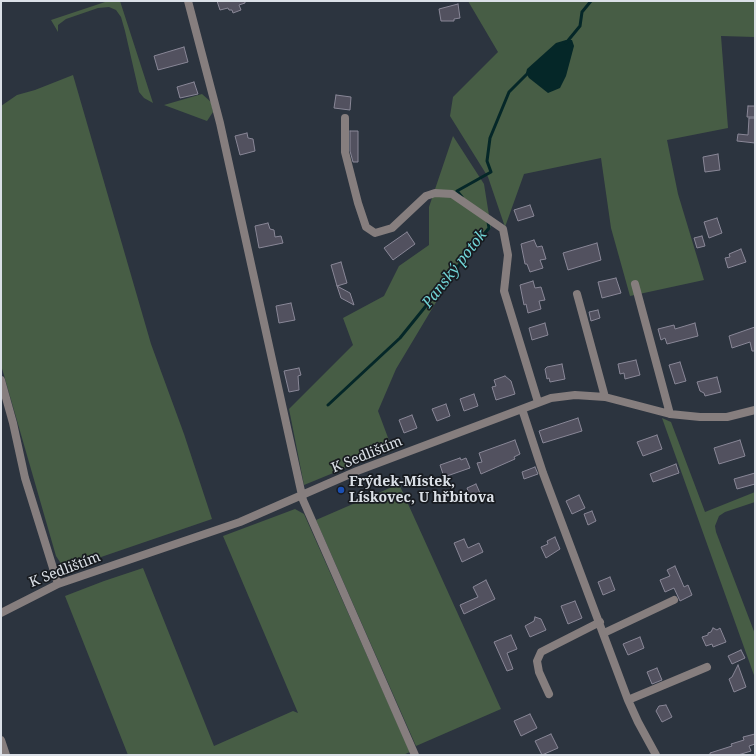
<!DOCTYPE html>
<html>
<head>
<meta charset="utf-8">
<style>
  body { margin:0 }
  #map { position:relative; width:756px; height:756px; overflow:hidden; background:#2c343f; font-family:"Noto Serif",serif }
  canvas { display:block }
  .frame { position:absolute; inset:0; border:2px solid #dbe0e7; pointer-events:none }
</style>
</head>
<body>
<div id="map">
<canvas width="756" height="756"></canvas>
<div class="frame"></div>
</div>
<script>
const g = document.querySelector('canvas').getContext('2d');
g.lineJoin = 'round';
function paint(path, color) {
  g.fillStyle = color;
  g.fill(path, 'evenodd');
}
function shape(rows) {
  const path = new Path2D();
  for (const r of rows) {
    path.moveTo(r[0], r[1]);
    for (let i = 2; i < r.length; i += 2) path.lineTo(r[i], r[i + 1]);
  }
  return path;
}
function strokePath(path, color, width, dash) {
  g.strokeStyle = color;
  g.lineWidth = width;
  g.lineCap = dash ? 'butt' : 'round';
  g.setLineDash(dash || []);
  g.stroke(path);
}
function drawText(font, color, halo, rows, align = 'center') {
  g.font = font + ' "Noto Serif",serif';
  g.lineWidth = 3.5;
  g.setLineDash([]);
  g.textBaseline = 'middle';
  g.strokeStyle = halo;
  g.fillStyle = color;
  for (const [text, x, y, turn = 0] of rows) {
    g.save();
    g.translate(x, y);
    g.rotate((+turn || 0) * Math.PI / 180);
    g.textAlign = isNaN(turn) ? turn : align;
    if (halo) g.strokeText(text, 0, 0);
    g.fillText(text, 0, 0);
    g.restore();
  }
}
paint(shape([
  [108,1,120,1,153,103,144,98,139,92,125,31,121,17,116,10,109,7,98,8,66,19,58,25,58,32,51,20],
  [468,1,755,1,755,37,721,36,728,128,667,140,678,194,704,280,630,296,611,228,601,158,524,174,505,227,488,177,450,116,453,97,498,52],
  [73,75,151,344,184,434,212,519,69,568,64,568,56,556,1,365,1,106,17,95,35,90],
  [202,94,211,102,213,112,207,121,164,105],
  [453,136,484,184,491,228,475,237,396,369,378,411,393,451,382,453,304,485,289,409,353,345,343,318,384,296,399,266,429,245,429,207],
  [662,418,671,422,705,512,755,492,755,502,725,512,719,516,715,526,716,532,755,634,755,678],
  [399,484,501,709,416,746,316,520],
  [295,509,304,514,410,752,403,755,128,755,65,596,104,581,143,568,214,746,293,711,298,713,223,536]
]), '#475d45');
paint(shape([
  [566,40,572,40,574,46,566,76,560,88,548,93,529,78,526,73,527,69,556,43]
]), '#052728');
strokePath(shape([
  [566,43,580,26,582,12,591,1],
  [462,197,457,191,491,172,487,161,490,138,509,92,529,72],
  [328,405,400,338,489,228,488,222]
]), '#052728', 3);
const building = shape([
  [217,1,245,1,245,3,239,5,241,10,233,13,232,10,229,10,228,8,220,10,217,1],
  [458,4,460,18,454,19,454,21,441,21,439,9,458,4],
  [184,47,188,62,158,70,154,56,184,47],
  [194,82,198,94,180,98,177,87,194,82],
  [336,95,351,97,350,110,334,108,336,95],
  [748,106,755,106,755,117,747,117,748,106],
  [749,118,755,118,755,143,737,141,738,134,748,135,749,118],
  [350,131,358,131,358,162,353,162,350,151,350,131],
  [247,133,248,138,253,139,255,151,240,155,235,136,247,133],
  [718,154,720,170,705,172,703,157,718,154],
  [530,205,534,216,518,221,514,210,530,205],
  [717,218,722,233,709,238,704,222,717,218],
  [268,223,270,229,274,230,275,237,281,236,283,243,259,248,255,226,268,223],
  [407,232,415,244,393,260,384,248,407,232],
  [702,236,705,246,697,248,694,238,702,236],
  [534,240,537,247,542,246,546,259,540,260,543,268,530,272,527,264,525,264,521,244,534,240],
  [597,243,601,260,568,270,563,253,597,243],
  [741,249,746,262,728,268,725,258,730,257,729,254,741,249],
  [341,262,347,283,337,286,331,265,341,262],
  [616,278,621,293,602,298,598,282,616,278],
  [533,281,535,288,541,287,545,300,539,301,541,309,528,313,526,304,524,305,520,285,533,281],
  [337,286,350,293,354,305,341,298,337,286],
  [291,303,295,320,279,323,276,306,291,303],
  [598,310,600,318,591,321,589,312,598,310],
  [545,323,548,335,532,340,529,328,545,323],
  [695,323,698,336,667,344,665,338,661,340,658,329,674,325,675,329,695,323],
  [755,327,755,351,752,351,750,342,732,348,729,336,755,327],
  [636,360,640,375,625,379,624,373,620,374,618,364,636,360],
  [680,362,686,381,675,384,669,365,680,362],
  [562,364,565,379,550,382,549,378,547,379,545,369,547,367,562,364],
  [299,368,301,375,298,376,299,390,289,392,284,371,299,368],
  [505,376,511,381,515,394,496,400,492,387,496,386,494,380,505,376],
  [717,377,721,392,705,396,704,393,700,391,697,382,717,377],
  [474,394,478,406,464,411,460,399,474,394],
  [446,404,450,416,437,421,432,409,446,404],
  [412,415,417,428,404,433,399,420,412,415],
  [578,418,582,431,543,443,539,431,578,418],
  [657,435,662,449,643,456,637,442,657,435],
  [515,440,520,454,514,457,515,459,481,474,477,463,482,462,479,453,515,440],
  [740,440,745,456,719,464,714,448,740,440],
  [460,458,461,460,466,458,470,468,444,477,440,465,460,458],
  [676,464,679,473,653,482,650,474,676,464],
  [535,467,538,474,524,479,522,472,535,467],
  [755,473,755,484,737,489,734,479,755,473],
  [476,484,480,493,470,496,467,488,476,484],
  [579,495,585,508,572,514,566,501,579,495],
  [592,511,596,521,588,525,584,514,592,511],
  [555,537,560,549,546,558,541,547,548,544,547,541,555,537],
  [464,539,468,548,479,543,483,552,462,562,454,543,464,539],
  [675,566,684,587,688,585,692,595,680,601,674,588,665,592,660,580,670,576,667,570,675,566],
  [610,577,615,590,603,595,598,582,610,577],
  [486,580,495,599,464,614,460,605,478,597,473,587,486,580],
  [575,601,582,618,568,624,561,606,575,601],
  [535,617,541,619,546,630,530,637,525,626,534,621,535,617],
  [713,628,717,630,720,628,726,642,713,647,712,644,706,646,702,637,708,635,708,633,711,632,713,628],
  [511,635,517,649,507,653,513,669,507,671,494,642,511,635],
  [640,637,644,648,628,655,623,644,640,637],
  [741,650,745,658,732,664,728,656,741,650],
  [738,665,746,687,734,692,729,679,732,677,738,665],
  [657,668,662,680,652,684,647,672,657,668],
  [666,705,672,717,662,722,656,711,659,706,666,705],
  [530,714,537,728,521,736,514,721,530,714],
  [551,734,558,748,542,755,535,741,551,734],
  [755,734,755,744,749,746,751,751,738,755,710,755,710,753,732,746,731,744,744,740,743,737,755,734]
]);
paint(building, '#52515f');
strokePath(building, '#898797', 1);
strokePath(shape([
  [188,1,220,123,303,500,415,755],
  [345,118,345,152,358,203,366,227,375,233,392,228,426,196,435,193,452,194,503,229,508,255,504,291,538,402],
  [635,284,670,414],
  [577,294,605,397],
  [1,380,13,423,25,478,58,584],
  [522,409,543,473,628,700,707,667],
  [1,613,58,584,240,522,357,471,551,398,575,395,605,397,670,414,700,417,727,417,755,410],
  [604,633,674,600],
  [549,694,539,672,537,661,541,652,600,622],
  [628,700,638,722,656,755],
  [1,740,6,755]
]), '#867e7e', 8);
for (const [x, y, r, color] of [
  [341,490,4,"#1a4fb4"]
]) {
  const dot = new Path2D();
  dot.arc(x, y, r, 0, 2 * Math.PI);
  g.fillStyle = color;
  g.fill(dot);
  strokePath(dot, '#181b20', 1.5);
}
drawText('14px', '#dbe0e7', '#181b20', [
  ["K Sedlištím",367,455,-22],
  ["K Sedlištím",65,570,-21]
]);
drawText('bold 14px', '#dbe0e7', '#181b20', [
  ["Frýdek-Místek,",349,482],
  ["Lískovec, U hřbitova",349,498]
], 'left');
drawText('italic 15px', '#71d5d7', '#181b20', [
  ["Panský potok",455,269,-52]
]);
</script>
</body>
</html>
